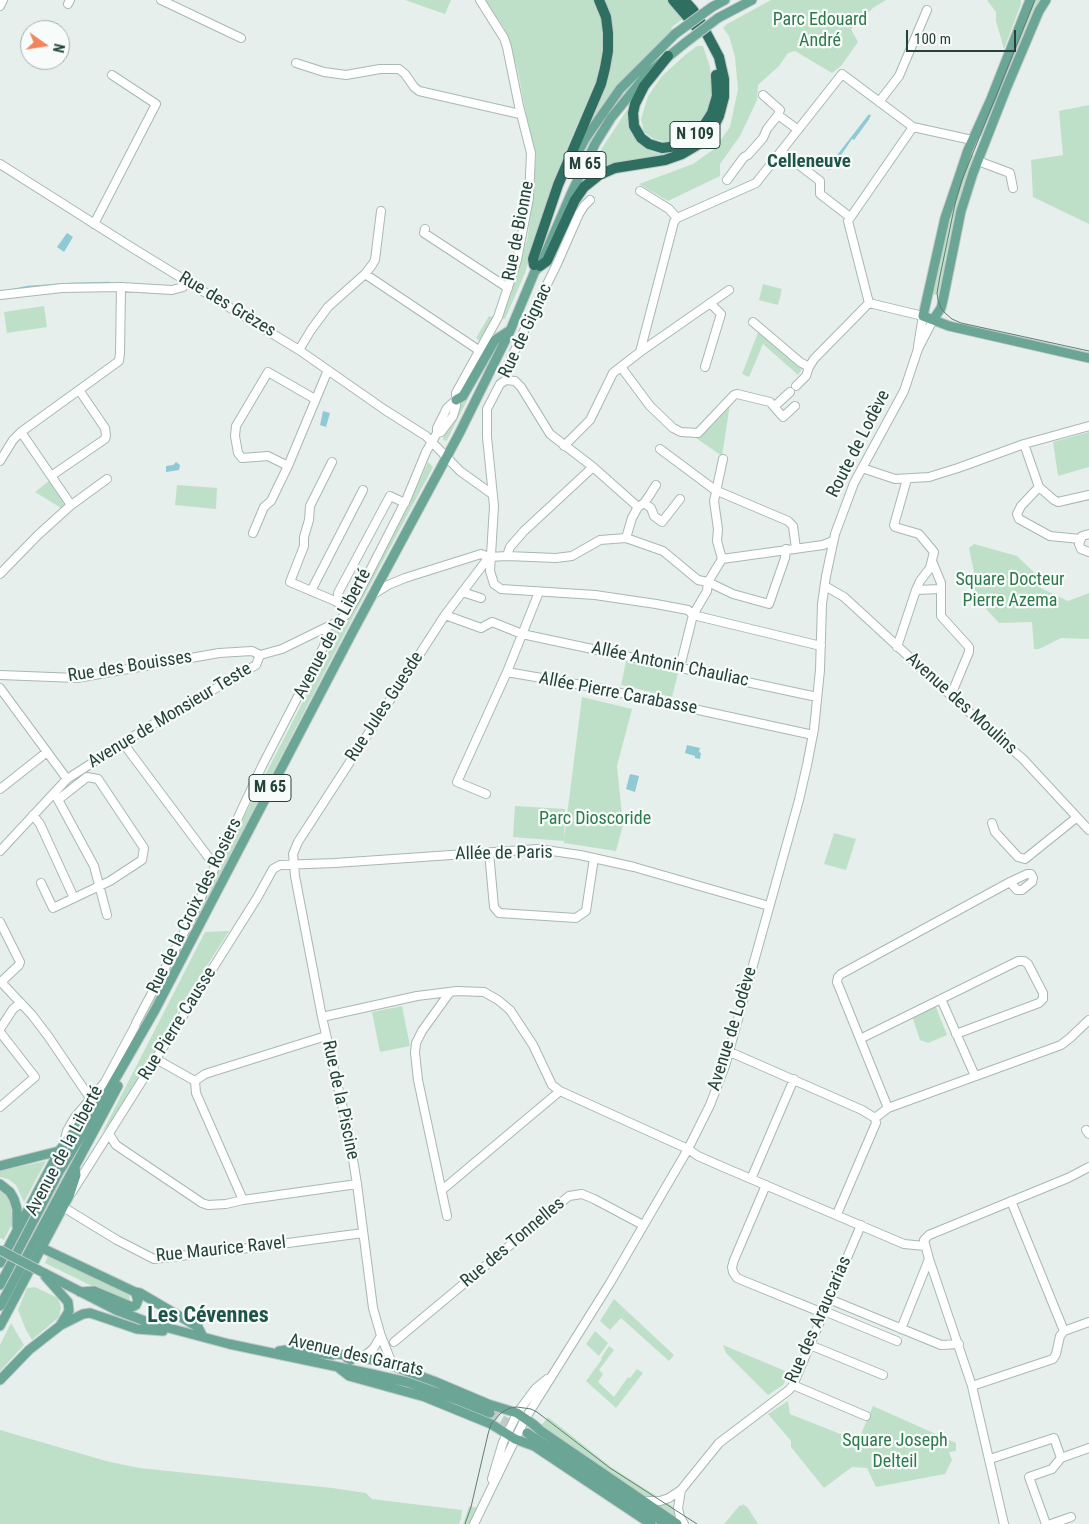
<!DOCTYPE html>
<html>
<head>
<meta charset="utf-8">
<style>
  body { margin:0 }
  #map { position:relative; width:1089px; height:1524px; overflow:hidden; background:#e6efeb; font-family:"Roboto Condensed",sans-serif }
  canvas { display:block }
  .north { position:absolute; left:20px; top:20px; width:50px; height:50px; box-sizing:border-box; background:#f7fbf9; border:1px solid #a3b1ad; border-radius:50%; rotate:103deg; font-size:14px; font-weight:700; line-height:20px; text-align:center; color:#24423a }
  .north::after { content:''; display:block; margin:auto; width:18px; height:22px; background:#f4845f; clip-path:polygon(50% 0,100% 100%,50% 72%,0 100%) }
  .scale { position:absolute; left:906px; top:30px; width:110px; height:22px; box-sizing:border-box; border:2px solid #24423a; border-top:0; padding-left:6px; font-size:15px; line-height:18px; white-space:nowrap; color:#24423a; -webkit-text-stroke:4px #f7fbf9; paint-order:stroke }
</style>
</head>
<body>
<div id="map">
<canvas width="1089" height="1524"></canvas>
<div class="north">N</div>
<div class="scale">100 m</div>
</div>
<script>
const g = document.querySelector('canvas').getContext('2d');
g.lineJoin = 'round';
function paint(path, color) {
  g.fillStyle = color;
  g.fill(path, 'evenodd');
}
function shape(rows) {
  const path = new Path2D();
  for (const r of rows) {
    path.moveTo(r[0], r[1]);
    for (let i = 2; i < r.length; i += 2) path.lineTo(r[i], r[i + 1]);
  }
  return path;
}
function strokePath(path, color, width, dash) {
  g.strokeStyle = color;
  g.lineWidth = width;
  g.lineCap = dash ? 'butt' : 'round';
  g.setLineDash(dash || []);
  g.stroke(path);
}
function drawText(font, color, halo, rows, align = 'center') {
  g.font = font + ' "Roboto Condensed",sans-serif';
  g.lineWidth = 4.5;
  g.setLineDash([]);
  g.textBaseline = 'middle';
  g.strokeStyle = halo;
  g.fillStyle = color;
  for (const [text, x, y, turn = 0] of rows) {
    g.save();
    g.translate(x, y);
    g.rotate((+turn || 0) * Math.PI / 180);
    g.textAlign = isNaN(turn) ? turn : align;
    if (halo) g.strokeText(text, 0, 0);
    g.fillText(text, 0, 0);
    g.restore();
  }
}
paint(shape([
  [405,0,451,0,445,14],
  [485,0,594,0,601,18,603,32,603,49,596,81,568,146,537,232,525,273,505,319,501,318,518,271,527,240,532,207,536,154,526,114,518,72,510,44,504,28],
  [604,0,669,0,685,17,672,27,671,31,622,80,603,103,585,132,604,84],
  [771,0,886,0,873,8,851,29,858,42,841,66,832,73,795,51,788,53,779,66,758,85,757,100,740,136,720,164,720,176,668,201,639,184,693,164,714,149,730,127,738,89,735,57,729,36,723,28,727,24],
  [987,0,1021,0,1021,4,1004,49,996,21,996,12],
  [1033,0,1041,0,986,134,977,138],
  [697,46,703,46,710,67,712,89,709,108,702,119,690,131,666,142,654,139,644,132,641,119,648,96,662,76,684,56],
  [1089,105,1089,224,1033,197,1031,160,1063,155,1059,111],
  [629,107,628,120,632,134,641,144,653,152,664,155,621,162,596,172,590,172,589,168],
  [969,153,977,157,943,294,931,295,955,196],
  [763,284,782,289,778,305,759,300],
  [44,306,47,327,7,333,4,312],
  [489,316,493,317,482,342,476,338],
  [759,330,803,367,798,375,763,344,749,377,742,374],
  [483,369,447,440,445,441,443,439,445,430,459,404,464,400],
  [730,404,722,456,696,438],
  [1089,432,1089,467,1058,476,1053,442],
  [428,462,433,467,351,621,160,991,128,1052,105,1087,331,647,332,631,347,623,407,509],
  [49,481,63,501,64,505,61,508,35,492],
  [177,485,217,488,216,509,175,505],
  [974,544,1017,556,1040,578,1041,588,1068,601,1089,593,1089,639,1061,638,1039,649,1034,649,1032,622,999,623,975,597,974,572,969,548],
  [626,662,678,673,672,697,621,685],
  [582,697,632,709,617,766,623,825,616,851,564,843,564,841,513,837,515,806,565,809,564,839],
  [834,833,856,839,846,870,824,864],
  [229,931,173,1019,123,1107,102,1133,205,932],
  [935,1005,947,1035,928,1043,920,1040,912,1016],
  [402,1006,410,1046,380,1052,372,1012],
  [46,1161,24,1202,16,1185,8,1179,0,1177,0,1171],
  [0,1191,6,1193,11,1205,12,1224,4,1240,0,1238],
  [48,1256,129,1294,130,1301,125,1302,45,1263],
  [35,1287,58,1298,61,1307,59,1317,32,1340,26,1330,18,1310,27,1288],
  [614,1299,674,1355,669,1361,621,1318,610,1330,600,1321],
  [11,1323,24,1345,0,1371,0,1345],
  [595,1331,608,1343,599,1356,586,1344],
  [723,1345,790,1373,783,1385,768,1395,726,1353],
  [609,1346,614,1350,599,1370,603,1374,598,1382,614,1397,628,1377,630,1378,637,1369,643,1373,616,1408,586,1381,602,1359,601,1358],
  [788,1401,790,1414,858,1441,873,1406,956,1443,956,1451,949,1452,952,1460,945,1474,876,1487,867,1468,852,1467,824,1488,791,1447,791,1441,768,1414],
  [548,1417,611,1467,658,1497,644,1497,540,1427],
  [0,1430,106,1461,139,1468,332,1488,366,1493,372,1499,462,1510,461,1519,459,1524,0,1524],
  [665,1501,676,1509,679,1519,653,1503],
  [743,1504,748,1508,758,1524,724,1524,740,1505,742,1506],
  [469,1506,477,1508,475,1516,472,1524,463,1524]
]), '#bfe0c8');
paint(shape([
  [869,114,871,116,869,118,870,118,854,140,852,139,831,170,830,169,827,171,829,168,827,168],
  [67,233,73,237,64,252,57,247],
  [323,411,330,413,326,427,320,425],
  [176,462,180,465,179,470,166,472,166,466,173,465],
  [687,745,700,748,699,752,701,753,700,759,695,758,695,756,685,753],
  [630,774,639,776,635,792,626,789]
]), '#8ec9d4');
strokePath(shape([
  [13,290,28,287,72,284,109,283]
]), '#8ec9d4', 2.5);
strokePath(shape([
  [490,1413,527,1433]
]), '#bfccc8', 9, [9, 4.5]);
const minor = shape([
  [161,0,241,38],
  [68,4,70,0],
  [0,6,3,0],
  [296,63,324,72,346,75,380,69,399,69,405,74,414,87,419,91,520,114],
  [763,95,780,110,778,115,797,129],
  [879,102,899,76,927,10],
  [781,151,820,181,820,194,850,217],
  [978,161,1010,173,1013,188],
  [0,164,131,247,299,350,385,410,426,436,460,471,492,494],
  [727,180,744,157,748,155,763,138,767,129,778,115],
  [640,191,669,209,677,218],
  [590,200,584,206,579,214,557,264,524,331,507,367,506,380,500,384,487,409,487,437,494,506,490,571,494,584,501,589,595,595,656,604,688,610,693,615,821,646],
  [94,224,156,104,112,75],
  [425,229,424,233,508,288],
  [365,274,480,351],
  [0,295,62,288,121,287,172,290,183,287,188,282],
  [869,303,848,221,913,127],
  [869,303,923,316,918,346],
  [753,322,800,362,809,367,814,359,869,303],
  [299,350,311,330,328,307,365,274,372,265,375,260,381,211],
  [640,352,729,290],
  [621,367,650,406,673,428,681,432,698,433,734,395,737,394,770,402,783,417,795,406],
  [705,367,721,314,710,303],
  [506,380,515,381,521,387,550,434,593,467,638,507],
  [796,386,806,376,809,367],
  [775,406,790,392],
  [21,432,71,505],
  [437,433,441,432,453,416,456,406,456,393,498,317,517,260,529,198,531,153,519,106,507,47,504,38,480,0],
  [1024,444,1039,487,1054,500,1058,502,1089,495],
  [564,446,590,420,613,373,640,352,674,222,677,218,756,183,842,74,913,127,972,140],
  [660,449,715,490,788,521,793,526,796,549],
  [0,461,13,440,21,432,119,361,120,353,121,287],
  [332,462,310,506,309,520,304,537,304,546,290,582,335,601,349,610],
  [288,466,268,456,242,458,238,453,235,436,236,426,268,372,315,399],
  [862,468,895,479,929,477,958,468,1024,444,1089,426],
  [51,476,105,439,106,436,105,428,79,390],
  [1039,487,1021,506,1017,514,1019,519,1050,536,1080,539],
  [644,503,651,508,654,516,662,522,680,499],
  [253,533,264,507,271,501,288,466,328,370],
  [1089,534,1082,536,1079,544,1081,549,1089,552],
  [626,538,632,518,638,507,644,503,649,496,656,485],
  [507,556,510,547,524,531,593,467],
  [722,559,823,545,833,541],
  [722,559,717,541,718,529,714,501,723,459],
  [932,561,941,583,941,616,969,647,969,652,951,695],
  [0,574,38,535,70,506,107,479],
  [825,586,844,597,969,712,1023,759,1089,830],
  [916,590,941,589],
  [311,591,363,490],
  [462,592,481,598],
  [372,595,388,585,405,578,481,554,489,557,507,556,556,558,572,556,600,540,626,538,663,551,698,580,708,582,733,594,769,604,785,558,786,549],
  [345,603,338,598,338,593,390,496,405,503],
  [445,615,481,628,492,622,522,634,817,697],
  [897,647,916,590,920,581,930,568,934,552,919,534,895,527,894,525,907,479],
  [260,655,282,649,335,623,346,615,357,596,407,498,426,452,437,433,437,428,447,408,456,400],
  [680,667,693,615,707,591,708,582,722,559],
  [507,672,593,687,813,735],
  [0,675,77,678,219,653,252,651,260,655],
  [0,688,67,779],
  [123,743,215,866],
  [0,789,47,752],
  [486,794,457,782,507,672,539,592],
  [56,796,94,866,107,915],
  [33,815,40,824,74,898],
  [992,823,995,832,1018,857,1025,859,1076,818],
  [0,851,67,779,145,729,256,665,260,655],
  [489,852,494,907,499,913,576,918,586,911,594,858],
  [41,883,53,908,110,881,142,860,144,848,98,779,87,777,59,799],
  [0,922,20,962,19,965,1,982],
  [0,981,32,1015,48,1036,90,1098],
  [941,999,975,1076],
  [322,1017,417,996,457,991,484,992,498,1000,510,1010,533,1045,552,1085,560,1091,688,1149,698,1156,723,1167,904,1244,925,1246],
  [136,1023,189,923,262,766,324,646,328,631,327,627],
  [0,1029,13,1009,21,1003],
  [0,1032,35,1077,0,1107],
  [860,1039,1018,961,1024,961,1028,964,1043,993,1043,999,1039,1003,956,1034],
  [730,1052,862,1110,875,1118],
  [156,1059,195,1081],
  [195,1081,205,1074,326,1036],
  [195,1081,196,1093,243,1200],
  [888,1108,837,982,838,977,841,974,1010,882,1027,874,1031,874,1033,878,1032,882,1022,890,1017,890,1010,882],
  [875,1118,888,1108,1061,1045,1070,1038,1089,1020],
  [1086,1130,1089,1134],
  [109,1134,116,1145,202,1203,208,1205,226,1204,243,1200,357,1184],
  [64,1143,67,1131,75,1117,105,1082,135,1026],
  [751,1179,794,1079],
  [766,1185,734,1260,732,1267,733,1272,737,1278,744,1281,823,1313],
  [442,1190,560,1091],
  [72,1192,257,898,273,869,280,865,335,863,538,849,580,855,634,867,769,906],
  [63,1207,117,1240,154,1259,258,1247,363,1233],
  [837,1214,876,1123,875,1118],
  [447,1216,418,1080,415,1053,416,1043,422,1031,450,992],
  [829,1299,941,1345,959,1344],
  [824,1311,897,1341],
  [901,1329,929,1259],
  [1064,1331,1089,1322],
  [394,1342,569,1196,582,1194,594,1199,643,1225],
  [810,1345,883,1375],
  [363,1357,373,1349,381,1336],
  [393,1366,381,1336,373,1308,357,1184,349,1135,322,1017,295,876,293,854,298,842,445,615,489,557],
  [793,1385,866,1416],
  [972,1386,1053,1359,1056,1354,1060,1336,1064,1331,1011,1201],
  [990,1459,1054,1438,1061,1458],
  [492,1479,503,1442,518,1412,536,1388,547,1379],
  [681,1490,678,1508,680,1517,684,1524],
  [645,1501,660,1501,669,1498,681,1490,719,1443,789,1390,793,1385,861,1225],
  [474,1524,525,1419,610,1283,688,1149,710,1105,725,1066,799,800,807,765,814,729,820,670,822,604,826,576,835,534,854,483,904,391,918,349,933,320],
  [1004,1524,972,1386,929,1259,924,1240,929,1235,1068,1178,1089,1167],
  [1046,1524,1029,1477,1052,1469,1061,1458,1089,1448],
  [1051,1524,1071,1517]
]);
const major = shape([
  [1030,0,991,99,968,150,958,180,945,218,923,316,949,326,1089,358],
  [712,7,725,0],
  [718,18,752,0],
  [571,166,585,139,620,89,675,34],
  [933,320,941,308,943,300,961,211,973,173,1006,89,1039,11,1046,0],
  [456,400,463,396,495,340,509,331],
  [93,1095,101,1098],
  [0,1166,59,1151],
  [0,1184,10,1192,14,1199,17,1209,17,1227],
  [42,1248,135,1292,140,1293,198,1327,203,1337],
  [0,1263,59,1151,92,1108],
  [44,1273,116,1310,150,1323,229,1344,372,1374,407,1382,458,1400,490,1413],
  [45,1276,68,1302,69,1311,61,1324],
  [0,1285,59,1172,109,1090,155,1010,352,633,459,434,510,331,535,271,540,266,571,194,595,144,611,118,647,74,685,43],
  [80,1292,94,1291,132,1307,136,1305,138,1300,135,1292],
  [0,1306,118,1086],
  [0,1326,69,1196,76,1175,75,1167],
  [279,1351,286,1350,332,1355,337,1354,344,1355,351,1360],
  [347,1358,353,1356,379,1361,436,1382,488,1404,517,1413,533,1424,541,1431,677,1524],
  [340,1369,349,1376,425,1397,491,1424,515,1439,534,1446,651,1524],
  [0,1380,29,1350,61,1325,83,1314,90,1313,105,1318,137,1329,163,1331],
  [527,1433,666,1524]
]);
const highway = shape([
  [673,0,697,28],
  [668,56,644,86,635,104,633,113,634,126,641,138,649,144,662,148,678,146,692,138,703,127,712,113,717,96,716,75],
  [534,265,533,259,558,185,601,84,605,68,608,51,608,33,606,17,599,0],
  [540,266,547,261,575,200,584,187,599,175,615,168,665,160,682,154,699,144,711,132,719,116,724,97,724,79,719,57,701,23,693,10,684,0]
]);
strokePath(minor, '#a8b8b2', 10);
strokePath(major, '#c2cac8', 11);
strokePath(highway, '#c2cac8', 12);
strokePath(minor, '#fff', 8);
strokePath(major, '#6aa596', 9);
strokePath(highway, '#2f6f62', 10);
strokePath(shape([
  [1035,0,962,180,955,204,940,276,937,293,938,300,941,308,945,313,952,319,961,323,1089,351],
  [465,1524,471,1507,488,1434,491,1424,501,1413,510,1408,517,1407,531,1409,537,1412,610,1468,697,1524]
]), '#5f7d75', 1);
const majorBridge = shape([
  [675,34,712,7],
  [685,43,718,18],
  [0,1250,44,1273]
]);
strokePath(majorBridge, '#c2cac8', 11, []);
strokePath(majorBridge, '#6aa596', 9);
for (const [x, y, w] of [
  [695,135,50],
  [585,165,42],
  [270,788,42]
]) {
  const box = new Path2D();
  box.roundRect(x - w / 2, y - 13.5, w, 27, 4);
  g.fillStyle = '#f7fbf9';
  g.fill(box);
  strokePath(box, '#24423a', 1);
}
drawText('bold 16px', '#24423a', null, [
  ["N 109",695,135],
  ["M 65",585,165],
  ["M 65",270,788]
]);
drawText('18px', '#2d7a4b', '#f7fbf9', [
  ["Parc Edouard",820,20],
  ["André",820,41],
  ["Square Docteur",1010,580],
  ["Pierre Azema",1010,601],
  ["Parc Dioscoride",595,819],
  ["Square Joseph",895,1441],
  ["Delteil",895,1462]
]);
drawText('18px', '#24423a', '#f7fbf9', [
  ["Rue de Bionne",519,231,-79],
  ["Rue des Grèzes",227,305,31],
  ["Rue de Gignac",526,331,-65],
  ["Route de Lodève",859,444,-63],
  ["Avenue de la Liberté",333,634,-62],
  ["Allée Antonin Chauliac",670,665,12],
  ["Rue des Bouisses",130,667,-9],
  ["Allée Pierre Carabasse",618,694,11],
  ["Avenue des Moulins",961,704,42],
  ["Rue Jules Guesde",385,707,-57],
  ["Avenue de Monsieur Teste",170,716,-31],
  ["Allée de Paris",504,854,-1],
  ["Rue de la Croix des Rosiers",195,906,-64],
  ["Rue Pierre Causse",178,1024,-58],
  ["Avenue de Lodève",733,1029,-73],
  ["Rue de la Piscine",340,1100,78],
  ["Avenue de la Liberté",65,1151,-62],
  ["Rue des Tonnelles",513,1243,-40],
  ["Rue Maurice Ravel",221,1250,-6],
  ["Rue des Araucarias",819,1320,-66],
  ["Avenue des Garrats",356,1356,13]
]);
drawText('bold 19px', '#1f5548', '#f7fbf9', [
  ["Celleneuve",809,162]
]);
drawText('bold 22px', '#1f5548', '#f7fbf9', [
  ["Les Cévennes",208,1316]
]);
</script>
</body>
</html>
